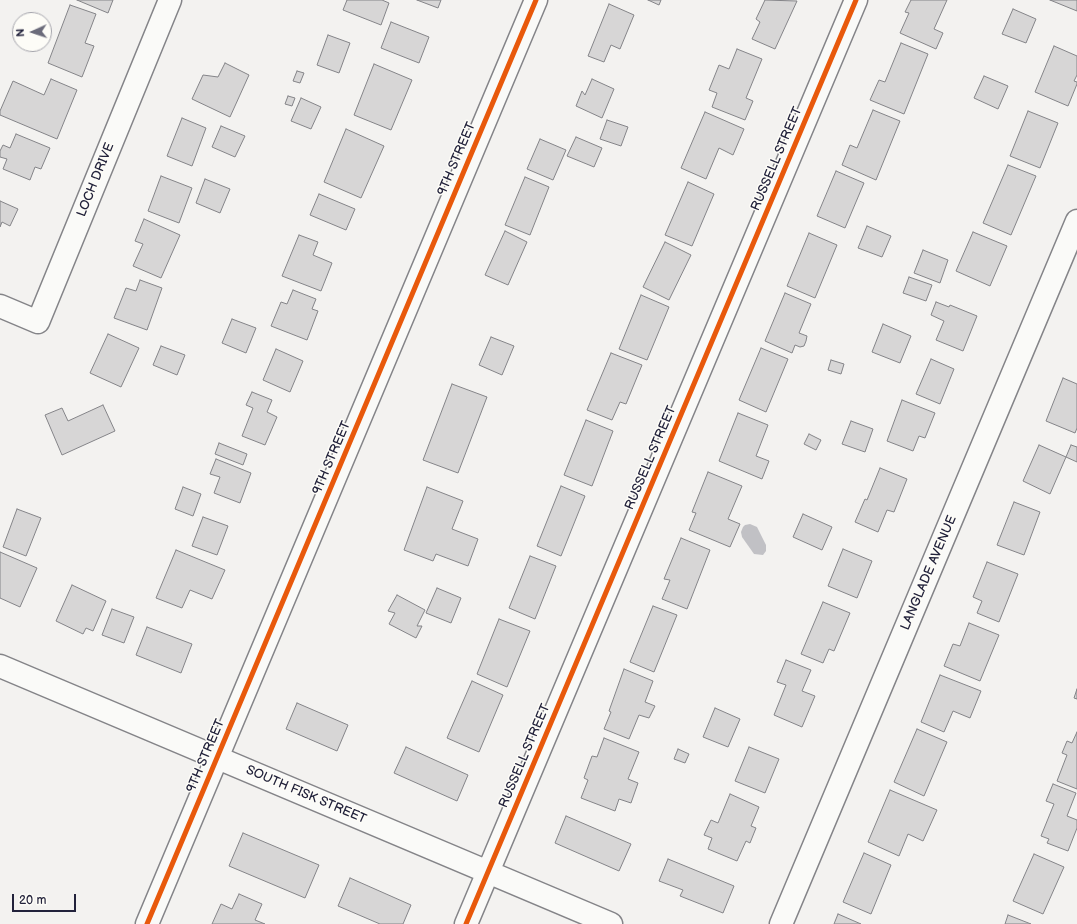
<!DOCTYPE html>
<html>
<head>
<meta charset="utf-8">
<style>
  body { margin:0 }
  #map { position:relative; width:1077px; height:924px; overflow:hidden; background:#f3f2f0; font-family:"Balsamiq Sans",sans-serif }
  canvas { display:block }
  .north { position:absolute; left:12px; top:12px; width:40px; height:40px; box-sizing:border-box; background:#fdfcf7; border:1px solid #a5a5ac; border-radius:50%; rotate:267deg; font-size:11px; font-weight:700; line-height:16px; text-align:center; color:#22223b }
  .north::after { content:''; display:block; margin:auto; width:14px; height:18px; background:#6b6b7a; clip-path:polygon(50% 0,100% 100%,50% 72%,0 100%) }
  .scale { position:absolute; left:12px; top:894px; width:64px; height:18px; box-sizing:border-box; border:2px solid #22223b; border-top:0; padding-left:5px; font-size:12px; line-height:14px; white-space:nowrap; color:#22223b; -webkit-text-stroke:3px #fdfcf7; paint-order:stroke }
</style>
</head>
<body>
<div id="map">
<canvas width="1077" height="924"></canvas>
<div class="north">N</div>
<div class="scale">20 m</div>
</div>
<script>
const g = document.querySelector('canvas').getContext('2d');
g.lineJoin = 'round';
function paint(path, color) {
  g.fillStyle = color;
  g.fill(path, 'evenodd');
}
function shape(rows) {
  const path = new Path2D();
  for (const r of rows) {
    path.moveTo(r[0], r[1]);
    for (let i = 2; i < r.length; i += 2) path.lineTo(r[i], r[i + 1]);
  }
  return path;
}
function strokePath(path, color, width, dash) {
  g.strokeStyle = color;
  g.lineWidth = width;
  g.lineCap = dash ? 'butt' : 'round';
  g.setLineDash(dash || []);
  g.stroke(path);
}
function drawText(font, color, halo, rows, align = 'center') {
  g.font = font + ' "Balsamiq Sans",sans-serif';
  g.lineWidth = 3;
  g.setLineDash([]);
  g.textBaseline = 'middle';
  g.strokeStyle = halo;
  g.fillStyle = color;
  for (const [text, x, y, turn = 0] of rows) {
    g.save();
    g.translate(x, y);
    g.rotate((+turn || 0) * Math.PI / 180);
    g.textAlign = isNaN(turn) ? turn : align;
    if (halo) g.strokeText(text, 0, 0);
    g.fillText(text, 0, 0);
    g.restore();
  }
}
paint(shape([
  [750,524,757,527,766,545,766,551,763,555,754,554,742,537,741,532,743,527,745,525]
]), '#c1c1c5');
const building = shape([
  [77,0,113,0,108,13,77,0],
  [347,0,382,0,389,3,381,25,343,10,347,0],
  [417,0,441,0,438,8,417,0],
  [648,0,661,0,659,5,648,0],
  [765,0,797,1,775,49,752,39,760,22,756,19,765,0],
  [911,0,947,0,934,29,943,33,936,49,900,33,909,13,905,12,911,0],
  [1050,0,1077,0,1077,11,1050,0],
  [609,4,634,15,620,49,611,45,604,62,588,56,609,4],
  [70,5,96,14,85,43,94,46,82,77,48,63,70,5],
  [1013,9,1036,19,1026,43,1002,34,1013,9],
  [391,22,429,37,419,63,381,48,391,22],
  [328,35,350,43,339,73,317,65,328,35],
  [901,43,928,54,904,114,870,100,879,80,885,82,901,43],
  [1054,46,1077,56,1077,75,1074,81,1077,82,1077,84,1068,106,1035,92,1054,46],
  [737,49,762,59,746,98,753,101,745,120,712,107,717,93,709,90,719,65,729,69,737,49],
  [225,63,249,75,230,117,192,99,203,75,218,77,225,63],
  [374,64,412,80,391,130,354,115,374,64],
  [297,71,304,73,300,83,293,81,297,71],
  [984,76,1008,86,998,109,974,98,984,76],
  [51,79,77,90,57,139,0,115,0,111,13,81,44,95,51,79],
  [592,79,614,89,602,118,576,106,582,91,585,95,592,79],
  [288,96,295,98,292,106,285,104,288,96],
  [301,98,321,107,311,129,291,121,301,98],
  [873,110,900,121,876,180,842,165,850,145,857,148,873,110],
  [1028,111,1058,123,1040,168,1010,156,1028,111],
  [705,112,744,129,733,155,719,148,706,179,681,168,705,112],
  [182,118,206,128,192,166,167,156,182,118],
  [607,120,628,127,621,146,600,139,607,120],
  [221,126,245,136,235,157,212,147,221,126],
  [346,129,384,146,361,198,324,182,346,129],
  [16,134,50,148,41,169,35,167,30,180,3,169,7,159,0,157,0,151,3,145,10,148,16,134],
  [576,137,602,148,594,167,567,156,576,137],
  [540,139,566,150,553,180,527,169,540,139],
  [1008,165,1036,176,1011,235,983,223,1008,165],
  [836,171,864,183,845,228,817,216,836,171],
  [161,176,192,188,179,223,148,211,161,176],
  [525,177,549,187,530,235,505,225,525,177],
  [205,179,230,189,220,213,196,203,205,179],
  [688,182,714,194,692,246,665,235,688,182],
  [319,194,355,209,346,230,310,215,319,194],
  [0,201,18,209,10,226,2,222,0,227,0,201],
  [144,219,180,235,161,278,133,266,143,244,135,241,144,219],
  [867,226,891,236,882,257,858,248,867,226],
  [505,231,527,242,508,285,485,275,505,231],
  [973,232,1007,246,990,286,956,271,973,232],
  [809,233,837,245,815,298,787,286,809,233],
  [299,235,318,242,313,255,332,263,321,291,282,276,299,235],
  [665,242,691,255,669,300,643,287,665,242],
  [923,250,948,260,940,283,914,273,923,250],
  [909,277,932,285,926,301,903,293,909,277],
  [140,280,162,288,147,330,114,318,126,288,136,291,140,280],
  [293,290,316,299,312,309,318,311,307,340,271,326,281,302,287,304,293,290],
  [785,293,811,304,799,333,807,336,806,341,804,346,800,347,795,345,792,353,765,341,785,293],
  [641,295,669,307,647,360,619,349,641,295],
  [936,302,949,307,950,305,977,316,963,351,936,340,944,321,931,315,936,302],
  [232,319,256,328,246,353,222,343,232,319],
  [883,324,911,336,900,363,872,352,883,324],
  [108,334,139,348,121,387,90,373,108,334],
  [491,337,514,346,502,375,479,365,491,337],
  [161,346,185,355,177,375,153,365,161,346],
  [761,348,788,359,766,412,739,400,761,348],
  [276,349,303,361,290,392,263,380,276,349],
  [611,353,642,365,626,404,620,402,612,420,587,410,611,353],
  [931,359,954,369,940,404,916,394,931,359],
  [831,360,844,364,841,374,828,370,831,360],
  [1063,378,1077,384,1077,428,1075,433,1046,421,1063,378],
  [452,384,487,397,458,473,423,460,452,384],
  [252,392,272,400,267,412,277,417,265,445,242,436,253,408,246,405,252,392],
  [902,400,935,413,925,438,919,436,913,451,887,441,902,400],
  [103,405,115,431,62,455,45,415,62,408,68,421,103,405],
  [738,413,768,425,756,456,769,461,762,479,719,461,738,413],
  [586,420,613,431,592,486,564,475,586,420],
  [851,421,873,429,865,452,842,444,851,421],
  [809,434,821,440,816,450,804,444,809,434],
  [219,443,247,454,243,465,215,454,219,443],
  [1039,445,1066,457,1050,494,1023,481,1039,445],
  [1071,445,1077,447,1077,462,1066,457,1071,445],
  [216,459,251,473,240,503,214,493,220,477,210,474,216,459],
  [880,468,907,479,894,512,887,510,878,532,855,522,865,499,867,500,880,468],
  [708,472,742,486,728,519,740,524,730,547,689,530,696,513,692,512,708,472],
  [561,486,585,496,561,556,537,546,561,486],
  [183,487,201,494,193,516,175,509,183,487],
  [427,487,463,501,452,529,478,539,468,566,436,554,433,561,404,550,427,487],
  [1014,502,1040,512,1024,555,997,545,1014,502],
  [17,509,41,518,26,556,3,547,17,509],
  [803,514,832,527,822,550,793,537,803,514],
  [203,517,228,526,217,555,192,546,203,517],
  [681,538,710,550,687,609,662,599,670,580,664,579,681,538],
  [843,549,872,561,857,598,828,586,843,549],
  [176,550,225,570,212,599,190,590,182,608,156,598,176,550],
  [0,552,37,568,20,607,0,598,0,552],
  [530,556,556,566,535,619,509,608,530,556],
  [987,562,1018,574,999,622,977,613,982,601,973,597,987,562],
  [72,585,106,601,93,631,86,628,83,634,56,621,72,585],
  [437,588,461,598,451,623,426,613,437,588],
  [397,595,425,610,417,626,422,626,416,638,389,624,395,613,388,611,397,595],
  [823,602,850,613,834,651,829,649,823,663,801,654,823,602],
  [653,606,677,615,654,672,630,662,653,606],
  [112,609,134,617,124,643,102,635,112,609],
  [499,619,530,631,507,687,477,674,499,619],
  [969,623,999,635,980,681,944,666,953,644,960,646,969,623],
  [147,627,192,644,181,673,136,655,147,627],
  [786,660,811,670,802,691,815,696,802,727,774,715,786,685,777,682,786,660],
  [624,669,653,681,645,702,655,706,649,718,639,715,629,739,604,729,611,712,609,711,624,669],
  [940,675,981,691,970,718,953,711,944,732,921,722,940,675],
  [472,681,503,695,479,752,447,738,472,681],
  [1077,689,1077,699,1074,698,1077,689],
  [297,703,348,725,337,751,286,729,297,703],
  [715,708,740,719,728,747,703,737,715,708],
  [917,729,947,742,924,796,894,782,917,729],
  [1077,732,1077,789,1057,781,1067,755,1062,753,1067,741,1072,743,1077,732],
  [604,738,639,752,628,779,638,783,631,803,619,799,615,811,581,798,588,780,584,778,592,756,597,757,604,738],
  [406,747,468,775,457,801,394,773,406,747],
  [749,747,779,759,765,793,735,781,749,747],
  [678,749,689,754,685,763,674,759,678,749],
  [1053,784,1076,793,1067,816,1077,820,1077,828,1068,851,1047,843,1049,839,1041,836,1054,804,1046,801,1053,784],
  [890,790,937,810,923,841,908,834,899,856,868,842,890,790],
  [730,794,759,807,751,826,756,828,750,843,746,841,737,861,708,849,712,838,704,835,711,820,718,823,730,794],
  [566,816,631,844,619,871,555,843,566,816],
  [243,833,319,865,305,898,229,866,243,833],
  [864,853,891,865,871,914,843,902,864,853],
  [1034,854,1064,867,1043,914,1013,901,1034,854],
  [668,859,734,886,723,913,680,896,683,890,659,881,668,859],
  [350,878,411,905,403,924,380,924,338,906,350,878],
  [239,894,262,904,255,920,265,924,212,924,221,904,232,909,239,894],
  [838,914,861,924,834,924,838,914],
  [1008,915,1031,924,1005,924,1008,915]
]);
paint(building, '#d7d6d6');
strokePath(building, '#848488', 1);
const minor = shape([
  [0,306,38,322,170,0],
  [0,666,611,924],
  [147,924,536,0],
  [466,924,856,0],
  [781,924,1077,221]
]);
strokePath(minor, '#848488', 25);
strokePath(minor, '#fafaf8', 22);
strokePath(shape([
  [147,924,536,0],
  [466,924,856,0]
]), '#e8590c', 5);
drawText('13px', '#22223b', '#fdfcf7', [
  ["9TH STREET",457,159,-67],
  ["RUSSELL STREET",777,159,-67],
  ["LOCH DRIVE",96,180,-68],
  ["9TH STREET",332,458,-67],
  ["RUSSELL STREET",651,458,-67],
  ["LANGLADE AVENUE",929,573,-67],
  ["9TH STREET",206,756,-67],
  ["RUSSELL STREET",525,756,-67],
  ["SOUTH FISK STREET",306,795,23]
]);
</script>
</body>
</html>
